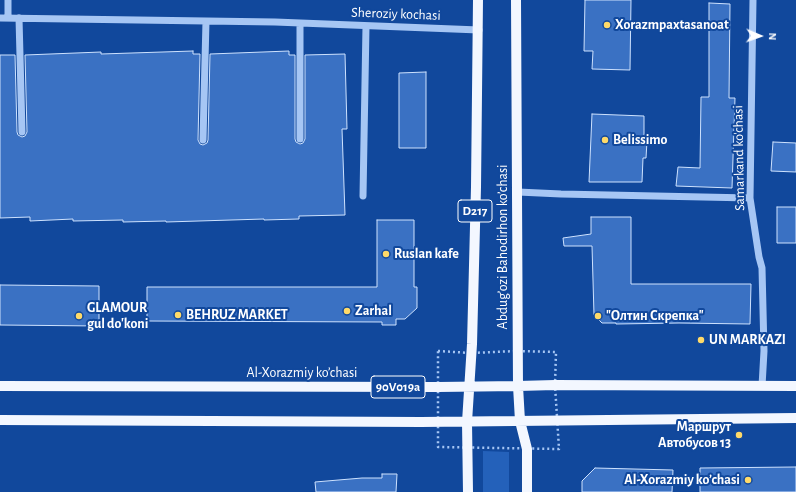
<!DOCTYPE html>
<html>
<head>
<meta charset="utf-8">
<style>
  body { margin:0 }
  #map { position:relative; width:796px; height:492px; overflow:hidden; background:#11489c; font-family:"Alegreya Sans",sans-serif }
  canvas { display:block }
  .north { position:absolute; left:740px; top:16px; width:40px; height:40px; -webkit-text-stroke:3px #11489c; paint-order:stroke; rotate:92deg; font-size:11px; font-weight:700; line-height:16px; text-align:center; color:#fff }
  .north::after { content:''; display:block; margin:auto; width:14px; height:18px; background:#fff; clip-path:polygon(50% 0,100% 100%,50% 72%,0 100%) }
</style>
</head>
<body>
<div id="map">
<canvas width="796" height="492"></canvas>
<div class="north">N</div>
</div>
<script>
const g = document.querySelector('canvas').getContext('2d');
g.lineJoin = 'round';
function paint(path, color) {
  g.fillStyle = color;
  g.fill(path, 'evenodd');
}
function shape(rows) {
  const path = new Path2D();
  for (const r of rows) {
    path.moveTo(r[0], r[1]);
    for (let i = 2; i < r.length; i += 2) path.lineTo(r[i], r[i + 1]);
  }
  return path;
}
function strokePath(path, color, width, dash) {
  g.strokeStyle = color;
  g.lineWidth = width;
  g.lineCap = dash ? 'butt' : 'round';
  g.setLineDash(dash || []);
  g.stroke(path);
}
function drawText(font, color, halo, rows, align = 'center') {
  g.font = font + ' "Alegreya Sans",sans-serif';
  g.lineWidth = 4;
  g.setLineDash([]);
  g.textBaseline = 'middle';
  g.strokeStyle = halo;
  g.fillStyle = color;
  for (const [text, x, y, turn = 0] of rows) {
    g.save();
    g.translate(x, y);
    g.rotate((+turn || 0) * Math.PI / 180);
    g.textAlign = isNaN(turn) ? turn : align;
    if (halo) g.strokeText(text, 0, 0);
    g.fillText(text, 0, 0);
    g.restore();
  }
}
paint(shape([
  [483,451,509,452,509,492,483,492]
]), '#2461ba');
const building = shape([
  [585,0,631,0,630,70,592,69,593,51,584,51,585,0],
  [709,3,730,4,729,98,735,98,732,188,676,186,678,167,700,168,701,97,709,97,709,3],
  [193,51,193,54,200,54,198,140,200,144,203,145,207,143,208,140,210,54,289,51,289,55,295,55,295,139,296,142,300,144,303,143,305,139,305,55,345,54,347,129,342,129,345,215,299,216,299,219,264,220,264,219,166,222,166,221,123,222,123,220,73,221,73,219,30,221,30,217,0,218,0,55,15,55,17,132,18,135,22,137,25,136,27,132,25,55,101,52,101,54,193,51],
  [426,72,426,148,399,148,399,73,426,72],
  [592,114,644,116,644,141,647,141,646,158,643,158,642,182,589,182,592,114],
  [773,142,796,143,796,172,771,171,773,142],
  [777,207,796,207,796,243,777,243,777,207],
  [591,217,631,217,631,284,751,284,750,324,679,323,616,324,616,323,602,323,594,315,592,246,564,246,563,238,591,234,591,217],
  [377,220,414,220,414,287,417,287,417,308,405,319,396,319,396,325,382,325,382,322,147,321,147,287,377,287,377,220],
  [0,285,99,286,99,326,0,325,0,285],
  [796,467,796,492,700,492,700,468,796,467],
  [595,468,673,470,672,492,582,492,582,481,595,468],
  [382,474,397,474,396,492,316,492,315,482,362,478,382,478,382,474]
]);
paint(building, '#3a71c3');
strokePath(building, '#cee2fe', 1);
strokePath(shape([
  [438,351,471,353,517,351,556,352,555,385,559,449,438,447,438,351]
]), '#a6c6f4', 2.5, [2, 3]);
strokePath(shape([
  [753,0,750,198,759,257,762,268,764,351,762,386],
  [0,18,275,22,479,30],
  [8,18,8,0],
  [19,18,22,132],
  [300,139,300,23],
  [203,140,206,21],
  [518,192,561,194,750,198],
  [363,196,366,26]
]), '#a6c6f4', 7);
strokePath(shape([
  [516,0,518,386,520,421,527,449,527,492],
  [0,386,438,387,518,386,555,385,796,386],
  [0,420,421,422,796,418],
  [468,492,467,422,472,344,476,187,478,0]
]), '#f3f7ff', 10);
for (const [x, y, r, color] of [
  [607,25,4,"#ffda69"],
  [605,140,4,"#ffda69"],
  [386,254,4,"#ffda69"],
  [347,311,4,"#ffda69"],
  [178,315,4,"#ffda69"],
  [79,316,4,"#ffda69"],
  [598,316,4,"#ffda69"],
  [701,340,4,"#ffda69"],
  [739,435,4,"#ffda69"],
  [748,480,4,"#ffda69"]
]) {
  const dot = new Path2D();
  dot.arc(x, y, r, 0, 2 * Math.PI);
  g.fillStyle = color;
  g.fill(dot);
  strokePath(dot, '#11489c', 1.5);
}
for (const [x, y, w] of [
  [475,211,34],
  [398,387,54]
]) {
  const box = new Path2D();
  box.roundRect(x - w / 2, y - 11, w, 22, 3);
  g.fillStyle = '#11489c';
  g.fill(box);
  strokePath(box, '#fff', 1);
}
drawText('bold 13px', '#fff', null, [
  ["D217",475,211],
  ["90V019a",398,387]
]);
drawText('14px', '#fff', '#11489c', [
  ["Sheroziy kochasi",396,14,2],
  ["Samarkand ko'chasi",739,158,-91],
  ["Abdug’ozi Bahodirhon ko’chasi",503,247,-90],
  ["Al-Xorazmiy ko’chasi",302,373]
]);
drawText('bold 14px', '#fff', '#11489c', [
  ["Xorazmpaxtasanoat",615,25],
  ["Belissimo",613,140],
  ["Ruslan kafe",394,254],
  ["GLAMOUR",87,308],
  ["gul do'koni",87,324],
  ["Zarhal",355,311],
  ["BEHRUZ MARKET",186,315],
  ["\"Олтин Скрепка\"",606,316],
  ["UN MARKAZI",709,340],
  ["Маршрут",731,427,"right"],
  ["Автобусов 13",731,443,"right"],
  ["Al-Xorazmiy ko’chasi",740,480,"right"]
], 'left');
</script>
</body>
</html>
